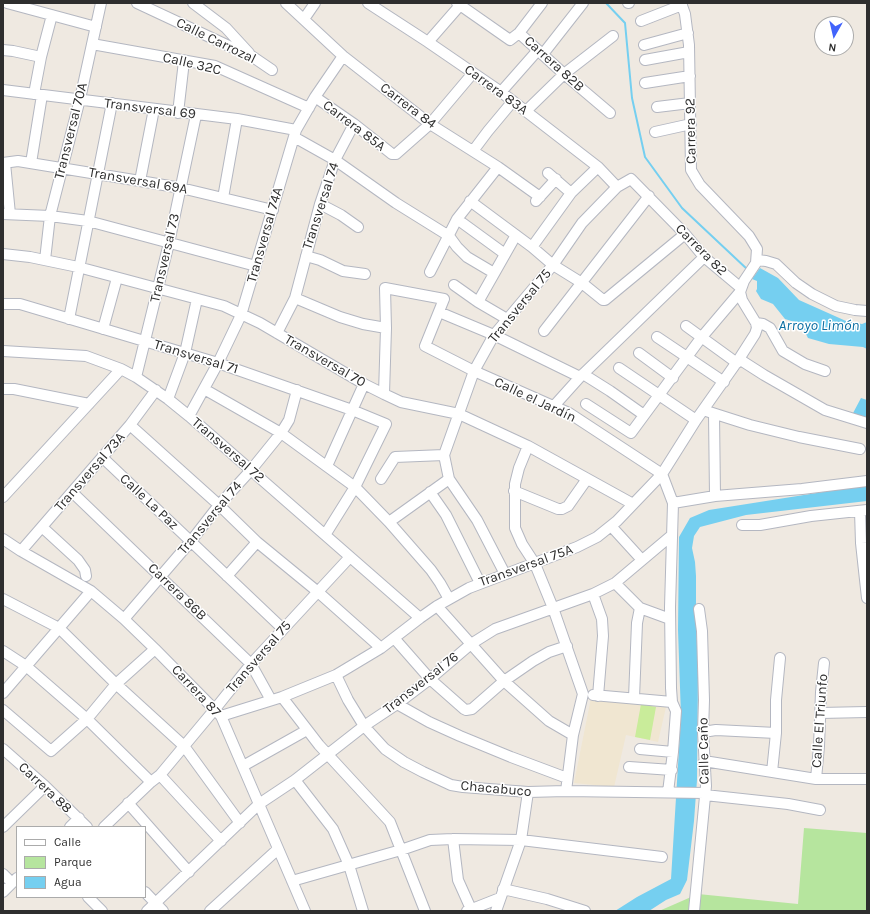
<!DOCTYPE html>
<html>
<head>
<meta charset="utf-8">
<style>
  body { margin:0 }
  #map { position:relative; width:870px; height:914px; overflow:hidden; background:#efe9e1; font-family:Karla,sans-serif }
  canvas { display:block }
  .frame { position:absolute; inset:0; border:4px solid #2e2e2e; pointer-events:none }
  .legend { position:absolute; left:16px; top:826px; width:130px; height:72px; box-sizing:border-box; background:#fff; border:1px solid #ababab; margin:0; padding:5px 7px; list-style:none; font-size:12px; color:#2e2e2e }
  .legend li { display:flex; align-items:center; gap:8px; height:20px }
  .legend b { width:20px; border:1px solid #ababab }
  .north { position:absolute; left:814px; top:16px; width:40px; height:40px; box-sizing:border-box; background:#fff; border:1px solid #ababab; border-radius:50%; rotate:188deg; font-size:11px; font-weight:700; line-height:16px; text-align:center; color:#2e2e2e }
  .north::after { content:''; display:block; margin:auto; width:14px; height:18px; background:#4264fb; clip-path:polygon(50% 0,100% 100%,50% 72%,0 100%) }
</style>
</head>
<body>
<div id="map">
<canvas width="870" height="914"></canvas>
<div class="frame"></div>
<ul class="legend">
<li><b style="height:5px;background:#fff"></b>Calle</li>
<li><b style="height:11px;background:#b6e59e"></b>Parque</li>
<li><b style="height:11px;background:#75cff0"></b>Agua</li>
</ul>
<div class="north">N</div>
</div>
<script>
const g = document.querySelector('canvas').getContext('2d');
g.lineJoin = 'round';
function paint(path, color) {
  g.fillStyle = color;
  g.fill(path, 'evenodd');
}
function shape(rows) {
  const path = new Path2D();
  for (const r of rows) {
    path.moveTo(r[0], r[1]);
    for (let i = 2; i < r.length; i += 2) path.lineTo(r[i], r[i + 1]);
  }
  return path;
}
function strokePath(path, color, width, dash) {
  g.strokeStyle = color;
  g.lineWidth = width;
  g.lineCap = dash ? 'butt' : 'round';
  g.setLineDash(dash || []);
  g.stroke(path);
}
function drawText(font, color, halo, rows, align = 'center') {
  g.font = font + ' Karla,sans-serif';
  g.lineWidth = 3;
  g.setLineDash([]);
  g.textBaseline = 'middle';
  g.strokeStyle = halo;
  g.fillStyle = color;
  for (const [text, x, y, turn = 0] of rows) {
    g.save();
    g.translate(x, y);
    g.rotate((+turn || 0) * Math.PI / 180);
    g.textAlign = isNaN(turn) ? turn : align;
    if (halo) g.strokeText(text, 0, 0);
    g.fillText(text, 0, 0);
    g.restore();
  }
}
paint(shape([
  [591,698,642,702,666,707,658,742,626,735,614,787,574,783]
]), '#f0e6d1');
paint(shape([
  [804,828,867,833,867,911,659,911,698,894,798,904]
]), '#b6e59e');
paint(shape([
  [641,704,656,707,650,740,635,737]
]), '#c9ec9a');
paint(shape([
  [760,268,778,278,799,300,846,321,862,324,867,322,867,349,863,347,829,344,808,338,801,324,785,319,773,304,761,299,756,291,757,289,757,281,752,279],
  [861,398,867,400,867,421,852,415],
  [867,485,867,501,746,515,700,527,694,536,692,548,695,562,696,576,696,616,698,677,697,780,694,821,687,880,680,894,666,900,649,911,615,911,637,897,671,879,681,716,678,630,679,537,690,518,709,510]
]), '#75cff0');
strokePath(shape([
  [606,3,625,23,632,98,645,157,682,208,748,270]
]), '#75cff0', 2);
const minor = shape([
  [7,3,96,27],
  [137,3,231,47,250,55,272,70],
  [193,3,226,28,249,53],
  [286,3,343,56,430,124,498,167,540,197],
  [368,3,428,42,501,92,598,167,617,187],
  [457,3,510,40,519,33,542,3],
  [628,3,629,3],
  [304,19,315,3],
  [641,21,682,5],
  [519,33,564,74,610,113],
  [428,42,462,3],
  [92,44,215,66,309,108],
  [644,45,688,33],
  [3,50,13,51,41,57],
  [543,54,583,3],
  [645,60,689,52],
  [645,83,690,76],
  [3,90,237,119,296,130],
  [501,92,538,50],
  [34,94,41,57,52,15],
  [315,97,354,124,387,150,392,154,396,154,430,124,473,73],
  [657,107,690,103],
  [526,111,564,74,613,36],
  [178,113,184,61],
  [655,132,691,124],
  [294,137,335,160,396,203,449,236,457,247,467,257,494,273],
  [473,151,488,131,513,101],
  [3,163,18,161,140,181,181,188,273,210],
  [5,163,10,214],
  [31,163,42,95],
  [548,173,571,193],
  [140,181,154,109],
  [223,198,237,119],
  [470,201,532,247,553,265,582,283,603,300,605,300,685,234],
  [536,201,556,179],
  [320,204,341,215,358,227],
  [3,214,50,216,88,221,256,266],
  [457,219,505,254],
  [532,247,571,193,598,167],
  [3,254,30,257,78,267,224,306,260,323,364,384,384,394,401,402,459,414,528,446,633,504],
  [306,256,320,260,343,271,365,274],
  [45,260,50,216,80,99,101,3],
  [757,260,766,261,776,264,796,283,812,294,836,306,855,310,867,311],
  [430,272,457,219,498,167],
  [454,285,478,302,507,319],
  [295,298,340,317,363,324,386,328],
  [478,302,516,235],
  [3,304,20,304,218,363,352,410,386,424,355,487,325,535],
  [439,312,494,335,580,377],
  [69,319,112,103],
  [756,323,763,324,770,328,783,351,805,364,825,371],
  [686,326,737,363],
  [103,329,117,278],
  [544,331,649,196],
  [277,333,295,298,320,204,335,160,354,124],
  [657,337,724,382],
  [3,351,86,356,121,369,136,377,168,399,189,416,420,618],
  [639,353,673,378],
  [739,359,764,375,825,410,867,423],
  [619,368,696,420],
  [583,374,610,391,644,415],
  [136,377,169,243,196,115],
  [3,389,14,389,89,404],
  [204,389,281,433,355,487,389,522,431,570,440,583,449,599],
  [384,394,386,328,385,288,444,299,425,346,474,371,569,413,662,474],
  [168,399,185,353,197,299],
  [586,404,631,433,701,338,740,292],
  [553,407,580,377,704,257],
  [703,410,750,425,799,437,860,449],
  [714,414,715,496],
  [189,416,218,363,241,315,296,130,315,97,343,56],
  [130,425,219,505,257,542,318,592,381,648],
  [528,446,519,468,515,484,515,528,522,544,535,564,553,608,583,694,573,735,566,791],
  [102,457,283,629],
  [327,466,364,384],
  [662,474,673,503,670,607,671,688,672,702,676,711,673,752,668,792],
  [381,479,395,457,444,455],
  [514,491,558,509,562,509,568,506,587,479],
  [72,492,251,664,271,700],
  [430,492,446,515,480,583],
  [3,497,121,369],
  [673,503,715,496,802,489,867,481],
  [860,511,861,543,867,598],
  [389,522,449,479],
  [742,525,760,525,811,516,867,510],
  [611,526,642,560],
  [42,527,78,560,85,570,86,576],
  [3,539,21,551,91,591,124,619,155,649,221,716,305,911],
  [21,551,130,425,156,390],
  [505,574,477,520,449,479,444,455,474,371,494,335,553,265,582,223,617,187,631,179,685,234,704,257,741,288],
  [227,576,257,542],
  [615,583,640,608,670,619],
  [593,594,602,619,603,636,598,696],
  [3,599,59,628,116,684,184,746,240,823],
  [437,606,504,681,549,721,573,735],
  [124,619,191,541,219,505,251,470,281,433,289,420,297,390],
  [394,638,430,679,464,709,466,710,472,709,504,681,533,661,549,652,567,646],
  [3,651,26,666,87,719,151,782],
  [336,675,348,700,364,726,385,749,404,762,423,772,451,785,463,787,528,792,566,791,705,793],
  [3,693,91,591],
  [593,695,672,702],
  [282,697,319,745,390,822,425,911],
  [634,698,637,623,640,608],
  [397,704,429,722,460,736,511,757,567,778],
  [3,710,51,751,87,719,116,684,155,649],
  [820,713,867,712],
  [221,716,282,697,336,675,381,648,420,618,437,606,469,588,577,547,597,537,617,521,662,474,696,420,739,359,755,334,757,328,756,323,742,300,740,292,744,281,756,263,757,249,749,236,700,185,691,170,689,45,685,14,681,3],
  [703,732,716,730,776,733],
  [3,749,45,786,87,827],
  [640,749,673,752],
  [704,761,816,779,867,779],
  [243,766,307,730],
  [629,767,672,770],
  [772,772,776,733,776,700,780,658],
  [160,775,221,841],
  [816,779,819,746,821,692,824,663],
  [295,780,333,829,349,865,363,911],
  [705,795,788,804,820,810],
  [128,803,189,872],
  [3,827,45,786],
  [70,827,79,818],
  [104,827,151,782,160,775,215,709,251,664,350,557],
  [453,839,458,880,471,909],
  [3,874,12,883],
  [292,881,401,850,430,840,453,839,521,840,662,857],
  [503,889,547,899,585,911],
  [3,892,17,878],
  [145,892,163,911],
  [88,897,102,911],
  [147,911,259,804,295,780,364,726,397,704,430,679,471,644,495,629,593,594,615,583,672,535],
  [210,911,278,849],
  [467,911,500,898],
  [496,911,521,840,528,792],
  [694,911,706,786,703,732,704,700,702,631,699,609]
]);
strokePath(minor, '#b4b7c1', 12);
strokePath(minor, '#fff', 10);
drawText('14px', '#2e2e2e', '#fff', [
  ["Calle Carrozal",216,41,26],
  ["Calle 32C",192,64,13],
  ["Carrera 82B",554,64,42],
  ["Carrera 83A",496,90,36],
  ["Carrera 84",408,106,37],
  ["Transversal 69",150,109,7],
  ["Carrera 85A",354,126,37],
  ["Transversal 70A",71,131,-76],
  ["Carrera 92",691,131,-91],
  ["Transversal 69A",138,181,10],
  ["Transversal 74",321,206,-72],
  ["Transversal 74A",265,235,-74],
  ["Carrera 82",701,250,45],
  ["Transversal 73",165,258,-77],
  ["Transversal 75",520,306,-51],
  ["Transversal 71",196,357,17],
  ["Transversal 70",325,361,30],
  ["Calle el Jardín",535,400,25],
  ["Transversal 72",228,450,41],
  ["Transversal 73A",90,472,-49],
  ["Calle La Paz",149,502,43],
  ["Transversal 74",210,518,-50],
  ["Transversal 75A",526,566,-20],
  ["Carrera 86B",177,592,44],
  ["Transversal 75",259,657,-49],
  ["Transversal 76",421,683,-38],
  ["Carrera 87",196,691,47],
  ["Calle El Triunfo",820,721,-86],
  ["Calle Caño",704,751,-91],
  ["Carrera 88",45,788,43],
  ["Chacabuco",496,789,5]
]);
drawText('italic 15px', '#0d6fa3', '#fff', [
  ["Arroyo Limón",819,326]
]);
</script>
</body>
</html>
